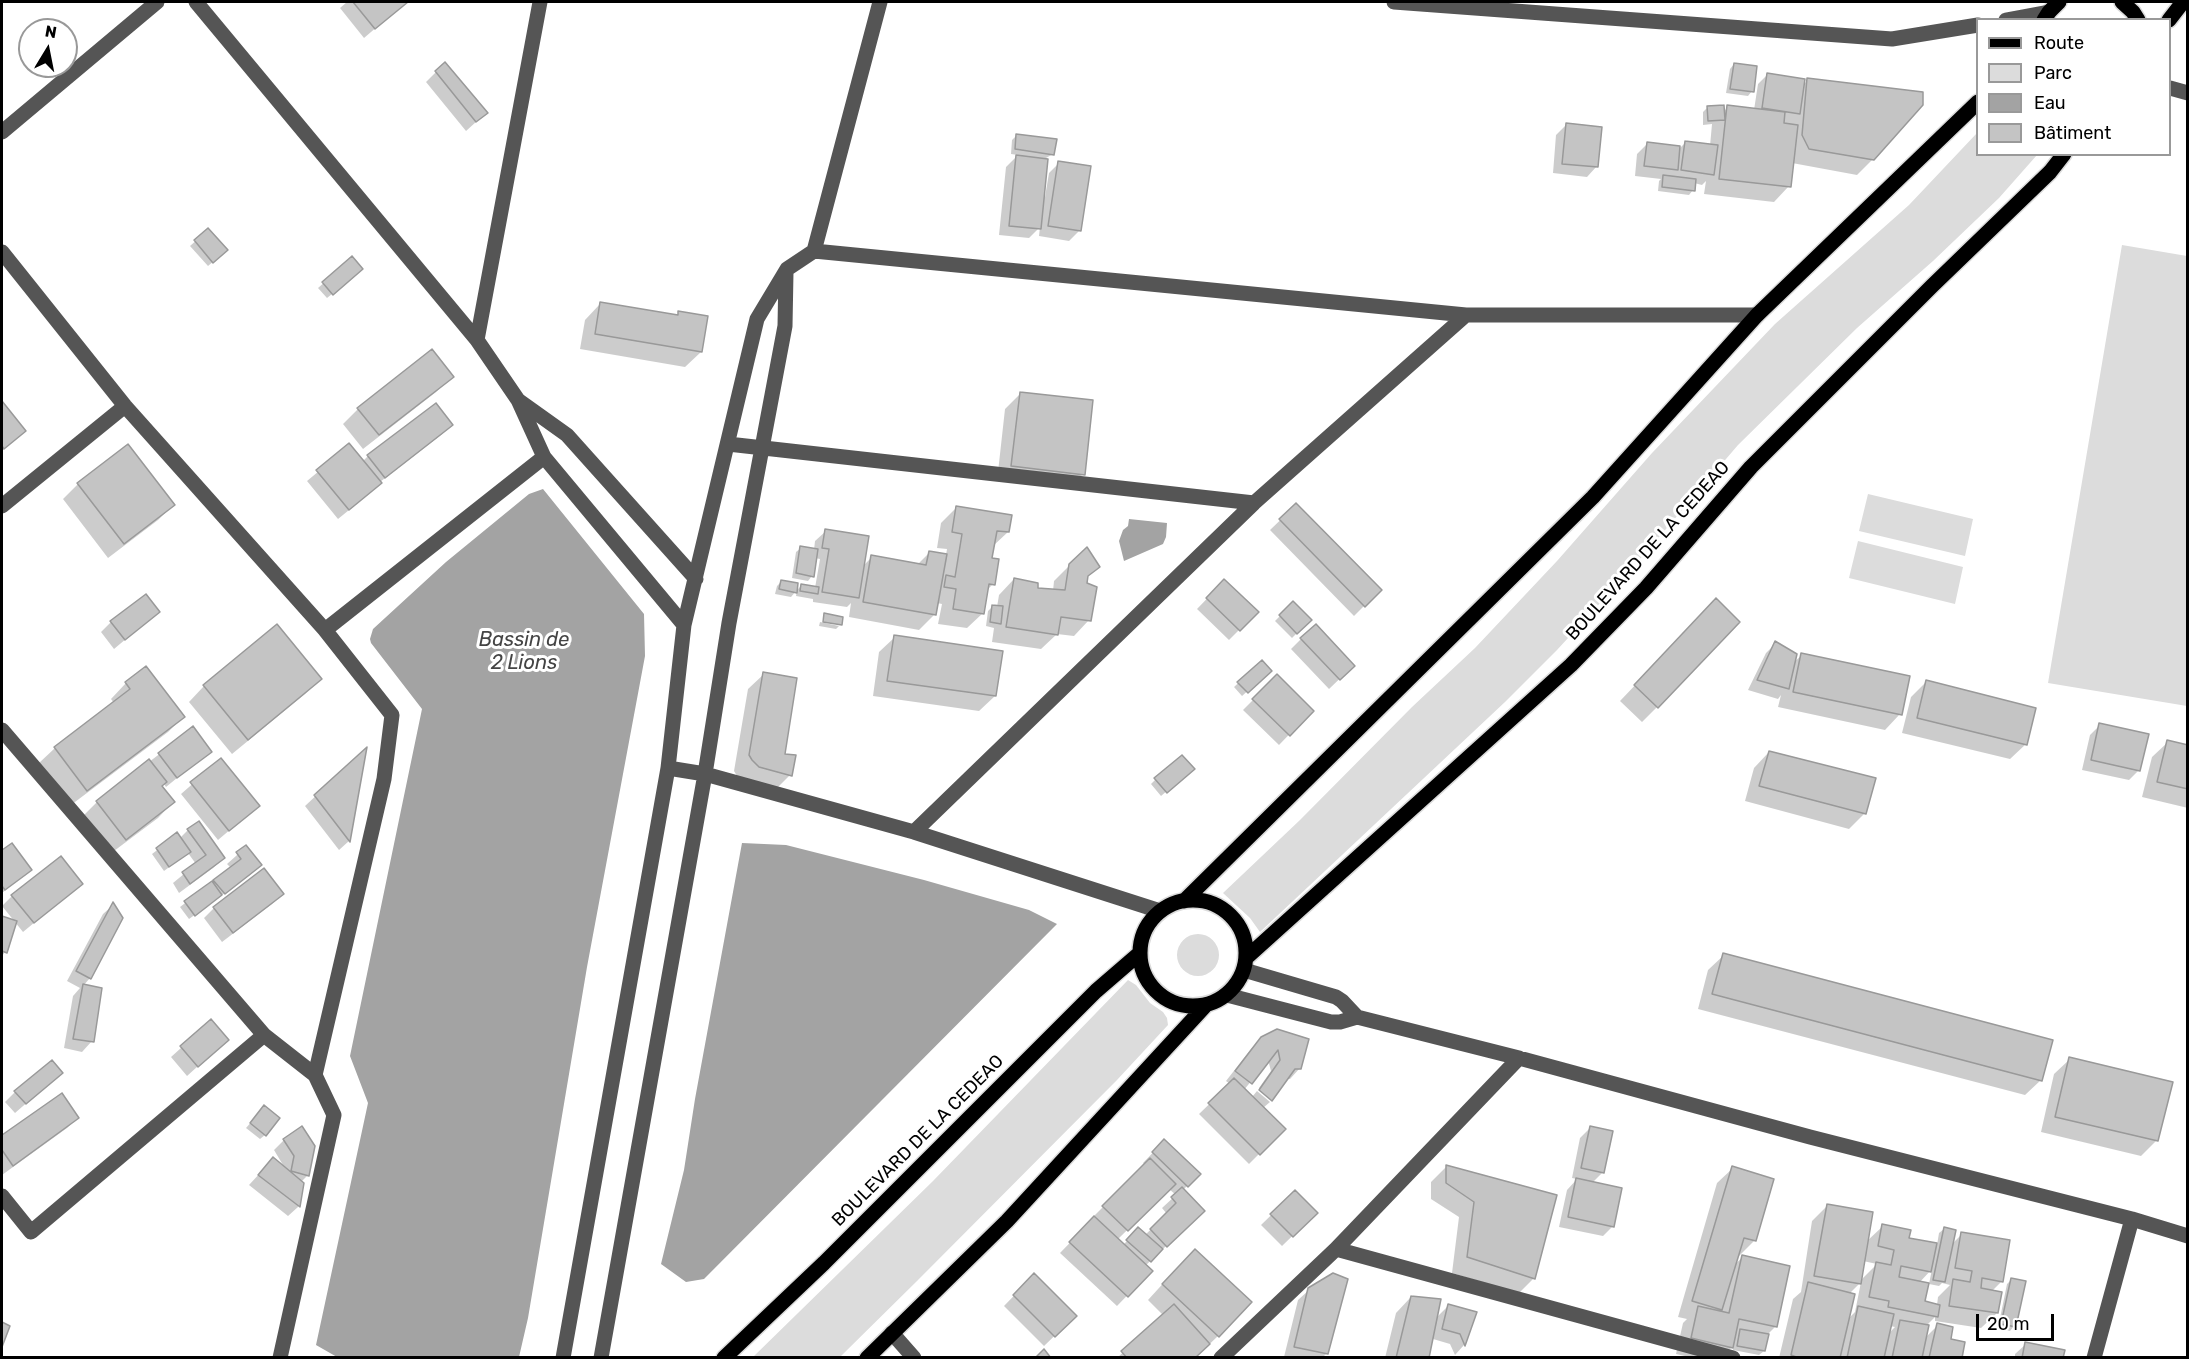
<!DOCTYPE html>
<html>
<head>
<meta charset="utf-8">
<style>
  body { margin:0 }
  #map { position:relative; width:2189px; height:1359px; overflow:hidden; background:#fff; font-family:Rubik,sans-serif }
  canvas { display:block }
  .frame { position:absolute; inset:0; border:3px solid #000; pointer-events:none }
  .legend { position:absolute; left:1976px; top:18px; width:195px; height:138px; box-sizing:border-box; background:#fff; border:2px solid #999; margin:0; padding:8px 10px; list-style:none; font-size:18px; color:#000 }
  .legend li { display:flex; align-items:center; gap:12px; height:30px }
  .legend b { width:30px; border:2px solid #999 }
  .north { position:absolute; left:18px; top:18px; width:60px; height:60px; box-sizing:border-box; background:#fff; border:2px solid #999; border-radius:50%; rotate:10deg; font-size:16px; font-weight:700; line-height:24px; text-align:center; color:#000 }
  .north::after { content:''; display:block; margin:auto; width:21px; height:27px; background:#000; clip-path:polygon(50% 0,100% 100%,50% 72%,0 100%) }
  .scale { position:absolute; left:1976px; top:1314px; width:78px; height:27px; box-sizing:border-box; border:3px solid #000; border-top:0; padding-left:8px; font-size:18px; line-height:21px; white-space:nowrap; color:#000; -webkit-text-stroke:4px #fff; paint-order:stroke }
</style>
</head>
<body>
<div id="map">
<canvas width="2189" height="1359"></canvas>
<div class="frame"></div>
<ul class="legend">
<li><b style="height:8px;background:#000"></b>Route</li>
<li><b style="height:16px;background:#dcdcdc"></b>Parc</li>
<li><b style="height:16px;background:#a3a3a3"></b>Eau</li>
<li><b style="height:16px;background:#c4c4c4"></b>Bâtiment</li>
</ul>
<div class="north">N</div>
<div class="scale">20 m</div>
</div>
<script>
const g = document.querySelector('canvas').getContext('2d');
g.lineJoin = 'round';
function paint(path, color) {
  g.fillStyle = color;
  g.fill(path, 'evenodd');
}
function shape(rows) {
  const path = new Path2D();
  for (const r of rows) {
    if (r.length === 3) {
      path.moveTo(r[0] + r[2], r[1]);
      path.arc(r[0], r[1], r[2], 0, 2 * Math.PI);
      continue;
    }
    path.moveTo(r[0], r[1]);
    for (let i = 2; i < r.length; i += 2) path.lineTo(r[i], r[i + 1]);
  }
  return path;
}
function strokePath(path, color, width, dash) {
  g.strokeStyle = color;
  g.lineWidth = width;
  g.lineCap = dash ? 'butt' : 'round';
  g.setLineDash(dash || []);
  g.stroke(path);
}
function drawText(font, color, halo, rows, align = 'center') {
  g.font = font + ' Rubik,sans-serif';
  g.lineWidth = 6;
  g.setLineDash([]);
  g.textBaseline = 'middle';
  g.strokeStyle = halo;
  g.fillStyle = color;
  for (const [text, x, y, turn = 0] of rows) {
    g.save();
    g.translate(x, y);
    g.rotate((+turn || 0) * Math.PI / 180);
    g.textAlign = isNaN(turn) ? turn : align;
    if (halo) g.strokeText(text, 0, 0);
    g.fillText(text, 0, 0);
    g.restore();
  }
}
paint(shape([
  [1977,133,1978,154,2037,155,1999,198,1933,261,1857,328,1738,445,1636,564,1557,650,1505,702,1260,932,1250,918,1223,893,1300,820,1412,707,1475,648,1557,561,1652,453,1775,324,1909,205],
  [2122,245,2187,256,2187,706,2048,683],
  [1868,494,1973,519,1965,556,1859,531],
  [1858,541,1963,567,1955,604,1849,578],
  [1198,955,21],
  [1128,980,1136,985,1150,1003,1163,1012,1167,1018,1168,1025,1117,1080,917,1281,840,1357,753,1357,933,1181]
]), '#dcdcdc');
paint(shape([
  [543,489,644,614,645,656,587,967,528,1318,519,1357,337,1357,316,1345,368,1103,350,1056,422,709,371,643,370,639,373,629,446,562,529,494],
  [1129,519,1167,523,1166,537,1163,544,1124,561,1119,541,1123,530,1128,526],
  [742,843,786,845,924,880,1029,910,1057,924,704,1279,686,1282,661,1264,684,1170,695,1099]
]), '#a3a3a3');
paint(shape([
  [347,2,406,2,364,38,340,8],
  [1734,64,1752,91,1748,96,1726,93,1730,69],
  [436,72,486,113,466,131,426,82],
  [1768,74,1803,85,1808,80,1873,159,1857,175,1792,163,1789,186,1774,202,1704,194,1706,181,1702,185,1694,183,1693,190,1689,195,1658,191,1659,181,1661,179,1635,176,1637,154,1647,144,1678,150,1686,142,1710,146,1712,124,1703,125,1703,112,1707,108,1723,112,1728,107,1754,110,1758,84],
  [1566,125,1597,166,1587,177,1553,173,1556,135],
  [1017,135,1053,154,1046,158,1043,196,1045,197,1049,173,1059,163,1079,231,1069,241,1039,236,1040,227,1029,238,999,235,1006,167,1018,155,1011,154,1012,140],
  [208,230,221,255,208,266,190,246],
  [352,258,357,274,327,298,318,288],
  [600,304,675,316,679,313,701,352,685,367,580,349,585,320],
  [452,376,436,392,363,449,343,424,358,409],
  [1020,394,1083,474,1068,489,997,481,1005,409],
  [2,403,24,431,2,451],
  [452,425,441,435,380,482,370,493,338,519,307,481,349,446,362,462,368,456],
  [78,484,173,505,158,520,108,558,63,499],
  [1296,505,1380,590,1354,616,1270,530],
  [957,507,1008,532,993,546,991,559,993,584,986,591,983,613,967,628,938,624,942,604,937,603,935,614,919,630,849,617,851,603,847,607,813,602,813,599,796,596,797,590,791,597,775,594,777,586,781,582,795,592,802,585,815,588,820,559,815,558,812,576,808,581,792,578,796,552,801,548,814,550,815,541,826,531,862,567,872,557,917,565,929,553,946,555,947,549,937,548,941,523],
  [1070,565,1098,567,1086,578,1089,620,1074,636,1057,634,1041,649,992,642,994,628,986,626,988,611,993,606,997,607,999,595,1014,579,1036,589,1053,591,1054,581],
  [1224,581,1257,612,1229,640,1197,609],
  [1293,603,1310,620,1292,638,1275,621],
  [158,612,114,649,101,632,111,622],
  [1701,616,1657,707,1642,722,1620,701],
  [820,622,839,626,836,629,819,626],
  [277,626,320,678,305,694,232,754,189,702,204,686],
  [895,637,995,696,979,711,873,696,879,652],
  [1301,639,1353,666,1329,689,1291,649],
  [1776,643,1793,663,1802,655,1900,714,1885,730,1778,707,1781,695,1778,699,1748,690,1766,653],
  [1261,662,1270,671,1242,696,1234,687],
  [764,674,783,755,790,775,775,790,737,776,734,771,748,689],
  [1277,676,1312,711,1279,745,1243,710],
  [1926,682,2026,744,2010,759,1902,733,1911,697],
  [126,683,183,717,168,732,71,805,39,763,55,748,114,703,111,699],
  [2100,725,2139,770,2129,780,2082,770,2090,735],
  [192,729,210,751,166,787,164,784,161,787,173,802,158,818,110,854,82,817,97,802],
  [2168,742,2188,747,2188,808,2142,797,2152,757],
  [364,751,349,841,339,850,305,806],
  [1769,752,1865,813,1849,829,1745,801,1754,768],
  [220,760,258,806,218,840,181,794],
  [1188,773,1161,796,1151,784,1155,780],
  [188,830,224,858,213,868,179,893,173,883,196,864,188,853,164,871,152,854,177,835,180,838],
  [12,845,30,870,2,893,2,852],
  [246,847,260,865,250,875,189,919,180,907,231,868,227,864],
  [264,870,282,894,272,904,222,942,204,918,214,908],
  [81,884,23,932,15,922,5,952,2,956,2,918,15,922,2,906,12,896],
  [113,905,90,978,83,986,101,989,92,1041,82,1052,64,1048,73,996,80,988,67,981,103,914],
  [1724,955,2041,1080,2025,1095,1698,1009,1708,970],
  [211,1021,217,1049,187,1076,171,1057],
  [1277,1031,1300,1068,1290,1079,1286,1079,1271,1099,1259,1088,1271,1071,1268,1060,1244,1090,1252,1097,1257,1091,1270,1102,1263,1108,1284,1129,1249,1164,1199,1114,1230,1084,1226,1081,1251,1049,1262,1038],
  [2070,1059,2157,1140,2141,1156,2041,1132,2054,1074],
  [61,1073,15,1113,5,1102,15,1092],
  [61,1095,77,1118,67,1128,2,1175,2,1137],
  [260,1112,265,1135,260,1139,246,1128],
  [1590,1128,1603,1172,1592,1183,1613,1226,1603,1236,1559,1227,1567,1190,1577,1179,1572,1178,1580,1138],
  [284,1140,308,1175,300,1183,302,1184,298,1207,288,1216,249,1185,273,1159,286,1170,274,1150],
  [1164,1141,1199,1174,1183,1190,1203,1211,1145,1266,1151,1271,1117,1306,1060,1253,1094,1218,1093,1217,1145,1165,1143,1163],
  [1169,1189,1176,1195,1162,1208,1167,1214,1145,1235,1139,1229,1123,1245,1117,1240],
  [1446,1167,1555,1196,1534,1278,1519,1293,1452,1273,1459,1217,1431,1199,1431,1182],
  [1733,1168,1755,1240,1739,1256,1737,1255,1734,1265,1743,1257,1775,1327,1767,1335,1764,1351,1759,1355,1733,1350,1734,1345,1721,1358,1694,1358,1676,1354,1683,1323,1687,1319,1678,1317,1717,1183],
  [1295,1192,1316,1213,1282,1246,1261,1225],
  [1827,1206,1866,1242,1883,1226,1908,1239,1937,1245,1939,1233,1944,1229,1952,1244,1962,1234,2002,1281,1991,1292,1997,1313,1981,1328,1935,1321,1935,1317,1927,1325,1925,1338,1938,1325,1961,1358,1779,1358,1793,1299,1801,1292,1812,1221],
  [1863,1261,1877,1264,1860,1281],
  [1932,1269,1929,1284,1939,1286,1942,1283,1950,1285,1938,1297,1937,1305,1923,1303,1919,1283],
  [1861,1282,1855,1312,1848,1319,1849,1294],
  [1890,1326,1895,1327,1888,1334],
  [1179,1266,1218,1336,1195,1358,1117,1358,1163,1315,1148,1300],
  [1034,1275,1075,1316,1044,1346,1004,1306],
  [2012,1279,2014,1326,2010,1331,1998,1328,2007,1284],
  [1309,1290,1327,1353,1322,1358,1284,1357,1298,1300],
  [1411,1297,1435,1319,1448,1306,1475,1313,1464,1345,1455,1355,1450,1344,1433,1339,1427,1358,1385,1358,1396,1313],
  [2026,1344,2062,1358,2015,1358,2015,1354]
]), '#0003');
const building = shape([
  [353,2,408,2,375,29,353,2],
  [445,62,488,113,476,122,435,71,445,62],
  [1734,63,1757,66,1754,92,1730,89,1734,63],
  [1767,73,1805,79,1800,114,1762,108,1767,73],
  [1807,78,1923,92,1923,105,1874,160,1809,149,1802,135,1807,78],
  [1724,105,1725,120,1708,121,1707,106,1724,105],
  [1727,105,1785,112,1784,123,1798,125,1791,187,1719,179,1727,105],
  [1566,123,1602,127,1598,167,1562,164,1566,123],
  [1016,134,1057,139,1054,155,1015,149,1016,134],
  [1685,141,1718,145,1714,175,1681,170,1685,141],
  [1647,142,1680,146,1678,170,1644,166,1647,142],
  [1016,155,1048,159,1041,229,1009,226,1016,155],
  [1058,161,1091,166,1081,231,1048,226,1058,161],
  [1663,175,1696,179,1695,191,1662,187,1663,175],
  [208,228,228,250,213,263,194,240,208,228],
  [352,256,363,269,333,295,322,282,352,256],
  [600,302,678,315,678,311,708,316,702,352,595,334,600,302],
  [432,349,454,377,379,435,357,408,432,349],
  [1020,392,1093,400,1085,475,1011,466,1020,392],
  [2,401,26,431,4,449,2,446,2,401],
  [436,403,453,425,385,478,367,455,436,403],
  [349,443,382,483,349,510,316,470,349,443],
  [128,444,175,505,124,544,77,483,128,444],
  [1296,503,1382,590,1365,607,1279,519,1296,503],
  [956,506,1012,515,1009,532,997,531,992,558,999,559,995,585,989,584,984,614,953,609,956,589,944,587,946,575,955,577,962,534,952,532,956,506],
  [825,529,869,536,859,598,822,592,829,549,822,548,825,529],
  [800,546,818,549,814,577,796,573,800,546],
  [1087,547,1100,567,1088,576,1087,583,1097,587,1091,621,1061,617,1058,635,1006,627,1014,578,1038,583,1038,588,1065,590,1069,564,1087,547],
  [929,551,947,554,936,615,863,602,871,555,926,565,929,551],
  [1224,579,1259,612,1240,631,1206,598,1224,579],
  [781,580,798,583,797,593,779,589,781,580],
  [801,584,819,587,818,594,800,591,801,584],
  [146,594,160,612,125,640,110,621,146,594],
  [1716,598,1740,622,1658,708,1634,685,1716,598],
  [1293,601,1312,620,1297,634,1279,615,1293,601],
  [992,605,1003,606,1001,624,990,622,992,605],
  [824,613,843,617,842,625,823,622,824,613],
  [277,624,322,679,248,740,203,685,277,624],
  [1316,624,1355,666,1340,680,1300,638,1316,624],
  [894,635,1003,651,996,696,887,681,894,635],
  [1775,641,1797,654,1789,689,1757,680,1775,641],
  [1801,653,1910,676,1902,715,1793,692,1801,653],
  [1262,660,1272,671,1248,693,1237,682,1262,660],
  [146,666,185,717,87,791,54,747,130,689,125,682,146,666],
  [763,672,797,678,785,754,796,755,792,776,759,767,752,760,749,755,763,672],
  [1277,674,1314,711,1290,736,1252,699,1277,674],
  [1926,680,2036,708,2027,745,1917,718,1926,680],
  [2099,723,2149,734,2140,771,2091,760,2099,723],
  [193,726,212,752,177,778,158,753,193,726],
  [2167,740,2188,745,2188,789,2157,782,2167,740],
  [367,747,350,842,314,795,367,747],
  [1769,751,1876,778,1866,814,1759,786,1769,751],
  [1182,755,1195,769,1167,793,1154,778,1182,755],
  [221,758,260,806,229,831,190,782,221,758],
  [149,759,167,782,162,786,175,802,126,840,96,801,149,759],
  [199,821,225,858,190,884,182,872,206,855,187,829,199,821],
  [177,832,191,852,169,867,156,848,177,832],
  [12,843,32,870,5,890,2,886,2,850,12,843],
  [246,845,262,865,225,894,213,880,241,859,236,852,246,845],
  [61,856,83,884,34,923,11,895,61,856],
  [264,868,284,894,233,933,213,907,264,868],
  [212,881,222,895,195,916,184,901,212,881],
  [113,902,123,918,91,979,76,971,113,902],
  [2,916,17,921,7,953,2,951,2,916],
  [1723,953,2053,1040,2042,1081,1712,994,1723,953],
  [83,984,102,988,94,1042,73,1039,83,984],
  [211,1019,229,1040,198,1067,180,1046,211,1019],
  [1277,1029,1309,1039,1301,1069,1295,1069,1272,1101,1259,1090,1280,1060,1278,1050,1252,1084,1235,1071,1261,1037,1277,1029],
  [2069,1057,2173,1082,2158,1141,2055,1117,2069,1057],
  [52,1060,63,1073,26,1104,14,1091,52,1060],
  [1234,1078,1286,1129,1260,1155,1208,1103,1234,1078],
  [62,1093,79,1118,13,1166,2,1150,2,1135,62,1093],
  [264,1105,280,1118,266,1136,250,1123,264,1105],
  [302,1126,315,1146,309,1176,291,1171,294,1156,283,1139,302,1126],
  [1590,1126,1613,1131,1604,1173,1581,1168,1590,1126],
  [1164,1139,1201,1174,1188,1187,1152,1152,1164,1139],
  [273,1157,304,1183,300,1207,258,1175,273,1157],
  [1150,1158,1176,1184,1128,1231,1102,1206,1150,1158],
  [1446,1165,1557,1195,1535,1279,1467,1257,1474,1202,1446,1183,1446,1165],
  [1732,1166,1774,1179,1756,1241,1744,1238,1722,1310,1692,1301,1732,1166],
  [1576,1178,1622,1188,1614,1227,1568,1217,1576,1178],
  [1182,1187,1205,1211,1167,1247,1150,1229,1176,1203,1171,1197,1182,1187],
  [1295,1190,1318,1213,1293,1237,1270,1214,1295,1190],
  [1827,1204,1873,1212,1861,1284,1814,1276,1827,1204],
  [1094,1216,1153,1271,1128,1297,1069,1242,1094,1216],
  [1882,1224,1911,1230,1909,1238,1937,1243,1931,1272,1901,1266,1899,1277,1929,1283,1925,1301,1940,1305,1938,1317,1888,1307,1889,1301,1869,1297,1876,1262,1891,1265,1894,1250,1878,1246,1882,1224],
  [1138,1227,1163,1249,1151,1262,1126,1240,1138,1227],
  [1944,1227,1956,1230,1945,1282,1933,1280,1944,1227],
  [1961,1232,2010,1240,2003,1282,1982,1278,1981,1288,2002,1292,1998,1313,1949,1306,1953,1279,1970,1282,1972,1271,1955,1268,1961,1232],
  [1195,1249,1252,1302,1219,1337,1162,1284,1195,1249],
  [1742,1255,1790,1266,1777,1327,1739,1319,1733,1348,1691,1338,1698,1306,1729,1313,1742,1255],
  [1034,1273,1077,1316,1055,1337,1013,1295,1034,1273],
  [1333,1273,1348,1279,1328,1354,1294,1347,1308,1288,1333,1273],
  [2011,1278,2026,1281,2016,1327,2001,1324,2011,1278],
  [1808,1282,1855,1294,1840,1358,1799,1358,1791,1355,1808,1282],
  [1411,1296,1441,1299,1429,1358,1396,1358,1411,1296],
  [1174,1304,1210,1344,1195,1358,1127,1358,1121,1351,1174,1304],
  [1448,1304,1477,1312,1465,1346,1460,1334,1442,1329,1448,1304],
  [1858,1306,1894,1314,1884,1358,1847,1358,1858,1306],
  [1900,1320,1929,1325,1922,1358,1892,1358,1900,1320],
  [2,1322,10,1326,2,1347,2,1322],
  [1937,1323,1953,1327,1951,1339,1965,1342,1962,1358,1929,1358,1937,1323],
  [1740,1329,1769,1334,1765,1351,1737,1346,1740,1329],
  [2025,1342,2065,1350,2063,1358,2022,1358,2025,1342],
  [1044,1349,1051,1358,1035,1358,1044,1349]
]);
paint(building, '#c4c4c4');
strokePath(building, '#999', 1.5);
const major = shape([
  [2122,2,2133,12,2138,20],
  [2044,20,2049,12,2059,2],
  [2169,20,2183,2],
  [1193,953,53],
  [1184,901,1593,497,1757,315,1978,102],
  [1246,958,1571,665,1646,588,1751,467,1932,286,2050,172,2064,154],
  [724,1358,824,1263,1096,991,1140,953],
  [867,1358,1007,1221,1206,1005]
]);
strokePath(major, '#dbdbdb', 18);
strokePath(shape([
  [196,2,477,340,518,400,544,457,684,625],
  [1394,2,1892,39,1978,25],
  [2006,20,2049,12],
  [2170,88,2188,93],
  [2,132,157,2],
  [814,251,1466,315,1757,315],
  [2,252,125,406,325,630,392,715,384,779,315,1075,334,1115,280,1358],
  [477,340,540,2],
  [518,400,567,435,696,579],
  [728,444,1254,503],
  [2,506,125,406],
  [325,630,544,457],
  [2,730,264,1035,315,1075],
  [668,768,705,774,914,832,1160,911],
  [914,832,1254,503,1466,315],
  [1244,970,1336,997,1342,1001,1357,1017],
  [1227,995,1331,1022,1340,1022,1357,1017,1519,1058,1810,1137,2132,1219,2188,1236],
  [2,1196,31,1232,264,1035],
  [1336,1249,1733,1358],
  [892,1333,914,1358],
  [563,1358,668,768,684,625,757,319,787,269,814,251,880,2],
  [601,1358,705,774,729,623,785,326,786,272],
  [1221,1358,1336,1249,1519,1058],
  [2094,1358,2132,1219]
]), '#555', 15);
strokePath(major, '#000', 15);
drawText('18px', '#000', '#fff', [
  ["BOULEVARD DE LA CEDEAO",1648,551,-48],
  ["BOULEVARD DE LA CEDEAO",918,1141,-45]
]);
drawText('italic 20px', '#444', '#fff', [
  ["Bassin de",524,640],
  ["2 Lions",524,663]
]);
</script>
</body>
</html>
